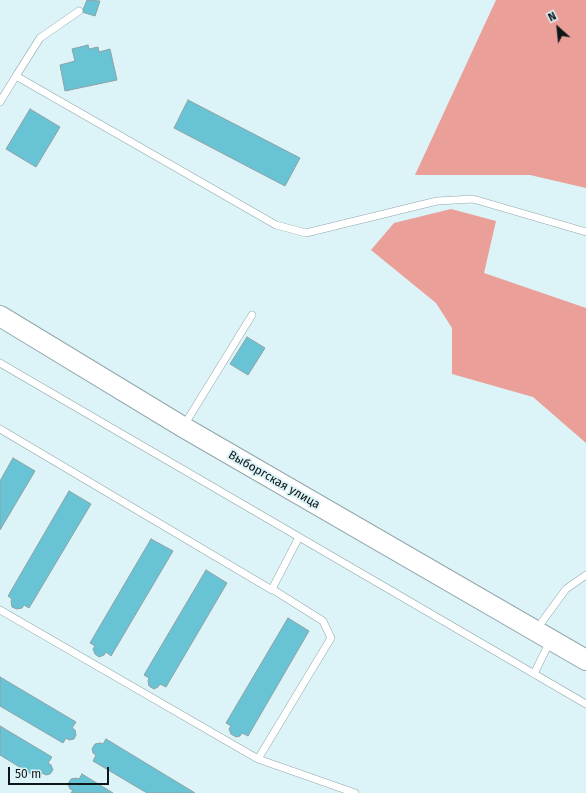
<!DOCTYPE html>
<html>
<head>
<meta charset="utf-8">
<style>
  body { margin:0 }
  #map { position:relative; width:586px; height:793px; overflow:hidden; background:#dcf3f7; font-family:"Fira Sans",sans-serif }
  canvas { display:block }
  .north { position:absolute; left:538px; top:8px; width:40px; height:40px; -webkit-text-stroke:3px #dcf3f7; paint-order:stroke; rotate:333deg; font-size:11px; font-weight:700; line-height:16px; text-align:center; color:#0e1618 }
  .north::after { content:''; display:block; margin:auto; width:14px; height:18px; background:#0e1618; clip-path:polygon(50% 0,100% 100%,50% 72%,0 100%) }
  .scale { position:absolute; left:8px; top:767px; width:101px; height:18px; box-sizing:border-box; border:2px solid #0e1618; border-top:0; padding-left:5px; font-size:12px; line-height:14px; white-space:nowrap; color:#0e1618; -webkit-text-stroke:3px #dcf3f7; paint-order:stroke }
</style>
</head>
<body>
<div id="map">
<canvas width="586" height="793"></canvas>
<div class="north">N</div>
<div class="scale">50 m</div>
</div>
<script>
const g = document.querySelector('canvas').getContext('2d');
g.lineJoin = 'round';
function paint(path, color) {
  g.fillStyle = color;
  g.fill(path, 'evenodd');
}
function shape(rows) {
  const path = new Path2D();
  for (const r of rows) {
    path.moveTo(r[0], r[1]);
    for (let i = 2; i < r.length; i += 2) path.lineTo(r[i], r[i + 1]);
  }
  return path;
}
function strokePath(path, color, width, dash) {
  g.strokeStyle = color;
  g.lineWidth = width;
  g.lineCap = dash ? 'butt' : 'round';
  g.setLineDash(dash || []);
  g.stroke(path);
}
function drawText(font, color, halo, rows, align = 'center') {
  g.font = font + ' "Fira Sans",sans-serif';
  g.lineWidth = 4;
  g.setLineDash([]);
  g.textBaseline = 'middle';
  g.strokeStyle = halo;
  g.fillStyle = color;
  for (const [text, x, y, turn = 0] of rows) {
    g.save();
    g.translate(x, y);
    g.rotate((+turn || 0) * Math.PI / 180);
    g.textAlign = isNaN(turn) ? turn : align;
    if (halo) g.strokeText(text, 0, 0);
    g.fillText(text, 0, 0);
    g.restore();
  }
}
paint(shape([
  [496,0,586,0,586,188,530,175,415,175],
  [451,209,496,221,484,273,586,308,586,443,533,397,452,374,452,328,436,303,371,250,394,223]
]), '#ea9f99');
const building = shape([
  [87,0,100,1,95,16,82,12,87,0],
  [88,45,89,49,98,47,99,52,110,49,117,80,65,91,60,65,75,61,72,49,88,45],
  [188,100,300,158,285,186,174,128,188,100],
  [30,109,60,127,36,167,6,149,30,109],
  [247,337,265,348,248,375,230,364,247,337],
  [13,458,35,471,0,530,0,481,13,458],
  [69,491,91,504,29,608,24,605,22,608,17,609,12,607,11,601,12,599,8,596,69,491],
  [151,539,173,551,111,656,106,652,104,655,99,657,95,654,93,649,95,646,90,643,151,539],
  [206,570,227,583,166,687,160,684,158,687,154,689,149,686,148,681,149,678,144,675,206,570],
  [288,618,309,631,248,736,242,733,240,736,236,737,231,734,229,729,231,726,226,723,288,618],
  [0,677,76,722,72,728,75,730,76,735,74,739,69,740,66,738,63,743,0,706,0,677],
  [0,726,52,757,48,763,51,765,53,770,50,774,46,775,42,773,39,779,0,755,0,726],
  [106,739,195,793,147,793,93,761,96,755,93,753,92,749,95,744,100,743,103,744,106,739],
  [82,774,113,793,71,793,73,790,70,789,68,784,71,779,76,778,79,779,82,774]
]);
paint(building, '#68c4d4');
strokePath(building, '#8ea2a6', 1);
const lane = shape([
  [16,76,40,38,79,11],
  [0,102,16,76,276,225,306,233,437,201,473,199,586,232],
  [0,363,586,704],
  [183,427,252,315],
  [0,429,272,590],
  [0,610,258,759,355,793],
  [536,630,566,589,586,575],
  [534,674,550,641],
  [258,759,331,638,323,621,272,589,299,537]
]);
const secondary = shape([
  [0,316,183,427,586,660]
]);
strokePath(lane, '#92a7ab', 8);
strokePath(secondary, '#92a7ab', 22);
strokePath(lane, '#fff', 7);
strokePath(secondary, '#fff', 20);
drawText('12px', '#0e1618', '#dcf3f7', [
  ["Выборгская улица",274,480,30]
]);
</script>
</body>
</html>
